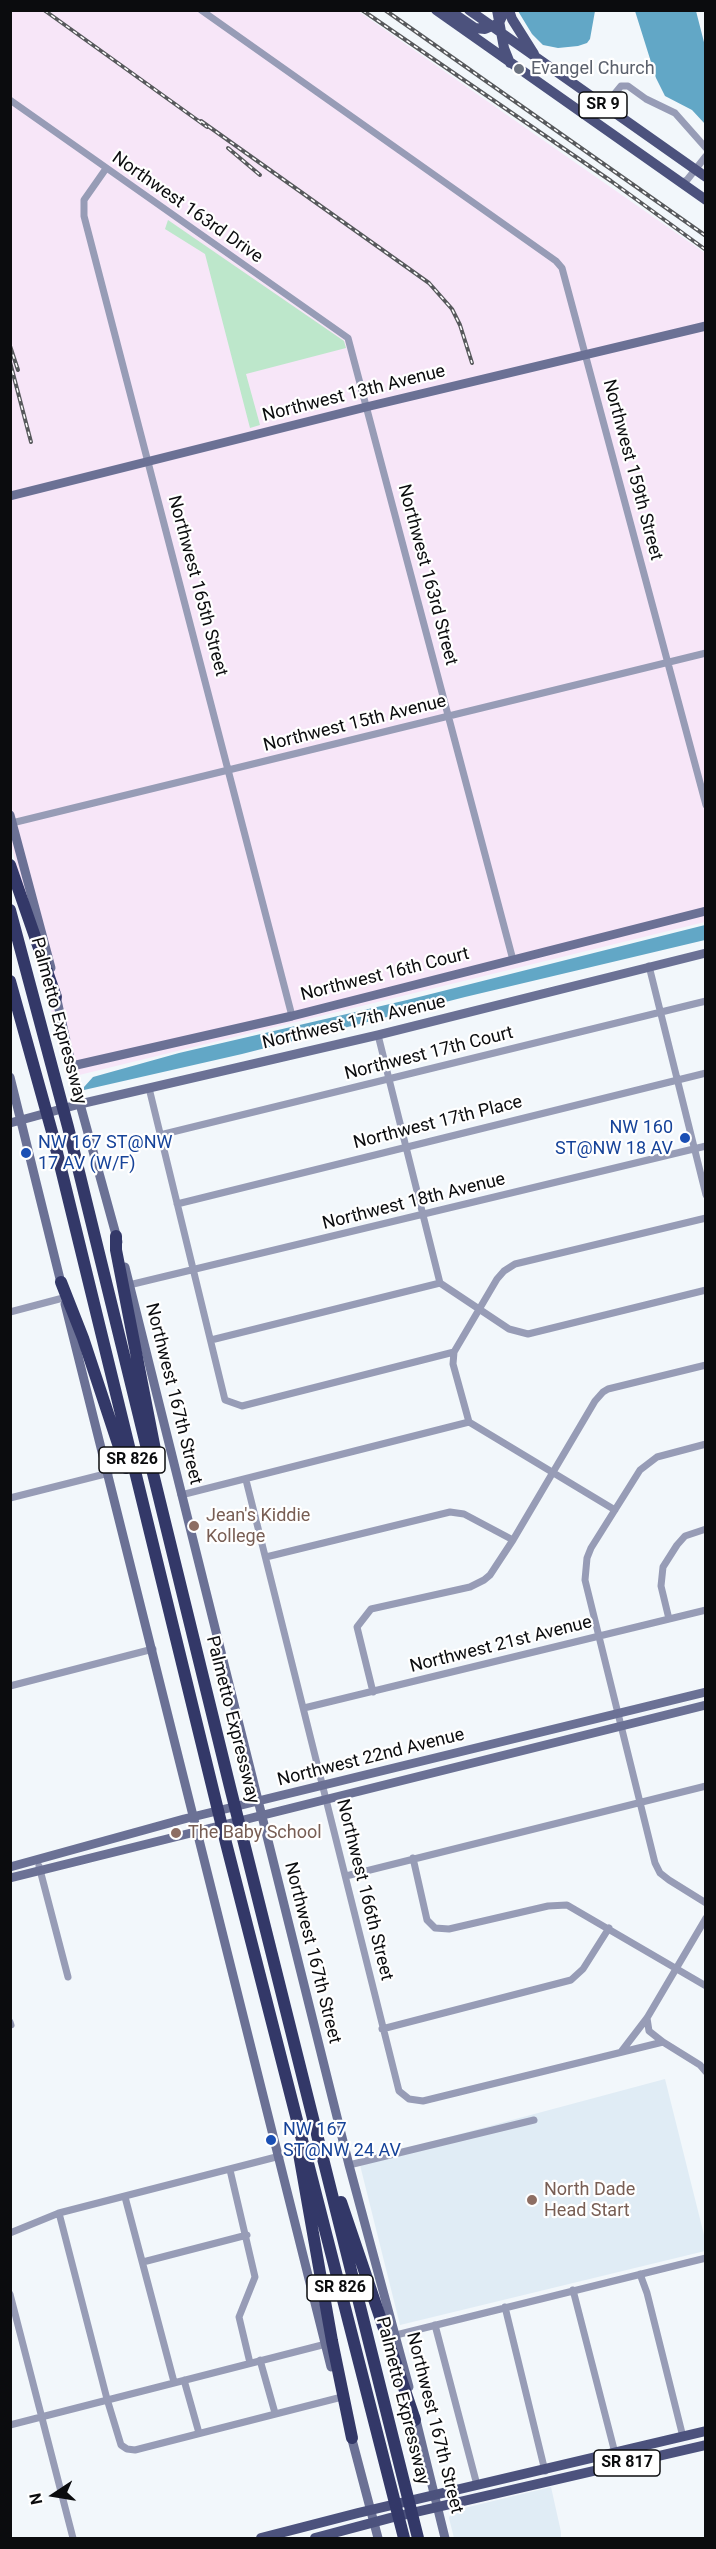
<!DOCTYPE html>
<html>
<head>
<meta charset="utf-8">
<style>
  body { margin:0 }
  #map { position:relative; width:716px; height:2549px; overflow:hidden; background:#f2f7fb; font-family:Roboto,sans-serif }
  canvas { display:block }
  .frame { position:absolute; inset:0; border:12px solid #0b0c0e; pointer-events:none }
  .north { position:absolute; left:24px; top:2465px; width:60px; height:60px; -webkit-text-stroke:4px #fff; paint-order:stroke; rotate:258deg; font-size:16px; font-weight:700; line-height:24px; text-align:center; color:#0b0c0e }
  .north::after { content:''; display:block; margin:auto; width:21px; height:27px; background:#0b0c0e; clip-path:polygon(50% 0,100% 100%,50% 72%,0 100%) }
</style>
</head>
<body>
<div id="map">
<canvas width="716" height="2549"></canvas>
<div class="frame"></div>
<div class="north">N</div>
</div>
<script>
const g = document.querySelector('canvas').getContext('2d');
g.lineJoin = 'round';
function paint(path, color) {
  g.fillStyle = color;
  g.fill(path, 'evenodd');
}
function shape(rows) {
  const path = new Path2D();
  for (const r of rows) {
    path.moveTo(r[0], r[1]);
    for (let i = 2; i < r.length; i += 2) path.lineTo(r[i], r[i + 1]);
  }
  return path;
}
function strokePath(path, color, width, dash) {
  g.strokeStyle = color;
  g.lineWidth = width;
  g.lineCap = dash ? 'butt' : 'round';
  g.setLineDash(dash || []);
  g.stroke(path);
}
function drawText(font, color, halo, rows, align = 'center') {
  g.font = font + ' Roboto,sans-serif';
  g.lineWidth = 4.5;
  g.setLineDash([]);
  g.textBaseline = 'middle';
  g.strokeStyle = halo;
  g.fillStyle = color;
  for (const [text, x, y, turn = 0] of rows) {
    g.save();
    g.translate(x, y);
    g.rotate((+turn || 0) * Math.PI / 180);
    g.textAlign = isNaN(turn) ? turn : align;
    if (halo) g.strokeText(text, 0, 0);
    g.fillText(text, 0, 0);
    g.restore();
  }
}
paint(shape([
  [665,2079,705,2239,705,2251,400,2325,359,2161],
  [551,2487,561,2532,561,2538,454,2538,449,2518,452,2511]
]), '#e0ecf5');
paint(shape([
  [10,11,358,11,705,253,705,922,67,1078,10,839]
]), '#f7e6f8');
paint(shape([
  [168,220,344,341,346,348,246,374,260,425,250,428,205,254,165,229]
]), '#bde7cb');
paint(shape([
  [518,11,595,11,590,39,587,43,578,46,558,48,543,45,532,34],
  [635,11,696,11,705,46,705,124,692,110,665,96,656,78],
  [705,925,705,940,465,997,242,1054,84,1090,84,1087,93,1077,179,1053,407,1000]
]), '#62a7c6');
strokePath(shape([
  [201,10,556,261,562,268,706,805],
  [596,99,612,97,621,86,628,86,646,99,675,113,706,148],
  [10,100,348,338,513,960],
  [105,170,84,200,84,216,292,1016],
  [681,183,687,180,706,156],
  [12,823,706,653],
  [649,966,706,1195],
  [378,1035,440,1283,509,1329,528,1334,706,1290],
  [149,1088,225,1400,242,1406,454,1352],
  [160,1135,706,1001],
  [177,1204,706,1073],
  [129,1285,706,1146],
  [10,1312,63,1298],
  [211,1340,440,1283],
  [706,1444,657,1457,640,1470,591,1548,587,1558,585,1580,655,1863,660,1873,669,1880,706,1903],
  [246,1480,399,2091,409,2099,423,2101,663,2042],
  [181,1495,469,1422],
  [10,1498,109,1473],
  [615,1510,469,1422,453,1364,454,1352,497,1279,504,1271,515,1264,706,1218],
  [266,1557,450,1512,464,1514,513,1540],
  [669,1619,661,1586,663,1567,677,1545,685,1536,706,1529],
  [10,1686,153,1649],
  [373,1692,357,1627,371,1609,470,1587,484,1580,490,1575,513,1540,595,1401,603,1392,608,1389,706,1365],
  [304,1708,706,1610],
  [413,1858,427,1920,435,1928,449,1929,548,1906,567,1905,706,1986],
  [39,1866,68,1977],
  [346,1876,706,1786],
  [647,2018,649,2031,663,2042,700,2065,706,2072],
  [10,2022,11,2025],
  [382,2029,571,1980,583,1969,609,1928],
  [621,2052,647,2018,706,1918],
  [349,2165,534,2120],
  [230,2170,255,2277,239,2317,250,2363],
  [125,2197,174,2382],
  [59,2213,107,2399,121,2445,127,2449,135,2450,338,2398],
  [10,2233,59,2213,280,2156],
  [143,2262,247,2235],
  [640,2274,647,2293,683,2437],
  [573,2290,615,2453],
  [10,2294,73,2538],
  [505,2307,545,2471],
  [435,2325,477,2485],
  [396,2335,706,2258],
  [260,2360,275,2413],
  [184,2380,199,2433],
  [10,2425,326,2344]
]), '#979cb6', 7);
strokePath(shape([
  [10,496,366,407,706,326],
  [10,815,51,968],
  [55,991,80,1104,118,1242],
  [72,1066,292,1016,706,911],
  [10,1077,62,1287],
  [10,1123,80,1104,378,1035,706,953],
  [125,1267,349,2165,409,2387],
  [65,1304,331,2367],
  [10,1867,184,1819,706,1692],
  [10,1878,706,1705],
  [415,2416,445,2538],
  [350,2432,378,2538]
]), '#6b7195', 9);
strokePath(shape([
  [436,10,706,200],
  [449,10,475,28,485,29,499,23,505,10],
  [469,10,706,177],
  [497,10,504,48,510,63],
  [509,10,512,19,534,54],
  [261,2538,358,2513,706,2431],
  [315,2538,390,2518,706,2445]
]), '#4c527d', 10);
strokePath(shape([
  [10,865,56,997],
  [10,910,68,1127,230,1787,418,2538],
  [10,981,52,1132,226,1843,404,2538],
  [116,1236,116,1250,157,1460],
  [61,1282,83,1338,126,1468],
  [298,2148,332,2341,352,2438],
  [341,2202,415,2420]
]), '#333868', 12);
const rail = shape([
  [44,10,207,127],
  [362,10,611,181,706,250],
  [385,10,706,236],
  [201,121,429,283,452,309,460,325,472,363],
  [228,148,260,175],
  [10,346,18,370],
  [10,362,31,442]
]);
strokePath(rail, '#57595c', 4);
strokePath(rail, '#fff', 1.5, [4.5]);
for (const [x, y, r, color] of [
  [519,69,6,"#6b7280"],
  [685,1138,6,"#1a4fb4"],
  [26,1153,6,"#1a4fb4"],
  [194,1526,6,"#8d6e63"],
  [176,1833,6,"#8d6e63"],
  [271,2140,6,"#1a4fb4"],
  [532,2200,6,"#8d6e63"]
]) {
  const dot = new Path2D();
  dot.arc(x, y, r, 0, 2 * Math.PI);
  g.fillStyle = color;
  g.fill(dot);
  strokePath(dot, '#fff', 2);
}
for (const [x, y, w] of [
  [603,105,48],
  [132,1460,66],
  [340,2288,66],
  [627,2463,66]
]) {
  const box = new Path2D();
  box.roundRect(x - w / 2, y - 13, w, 26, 4.5);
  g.fillStyle = '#fff';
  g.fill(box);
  strokePath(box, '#0b0c0e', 1.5);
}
drawText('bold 16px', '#0b0c0e', null, [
  ["SR 9",603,105],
  ["SR 826",132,1460],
  ["SR 826",340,2288],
  ["SR 817",627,2463]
]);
drawText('18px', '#5b616d', '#fff', [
  ["Evangel Church",531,69]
], 'left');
drawText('18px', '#0b0c0e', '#fff', [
  ["Northwest 163rd Drive",187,208,35],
  ["Northwest 13th Avenue",354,394,-14],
  ["Northwest 159th Street",632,470,75],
  ["Northwest 163rd Street",427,575,75],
  ["Northwest 165th Street",197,586,75],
  ["Northwest 15th Avenue",355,724,-14],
  ["Northwest 16th Court",385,975,-14],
  ["Palmetto Expressway",58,1021,75],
  ["Northwest 17th Avenue",354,1023,-13],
  ["Northwest 17th Court",429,1054,-14],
  ["Northwest 17th Place",438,1123,-14],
  ["Northwest 18th Avenue",414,1202,-14],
  ["Northwest 167th Street",173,1394,76],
  ["Northwest 21st Avenue",501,1645,-14],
  ["Palmetto Expressway",232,1720,76],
  ["Northwest 22nd Avenue",371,1758,-14],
  ["Northwest 166th Street",364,1890,76],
  ["Northwest 167th Street",312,1953,76],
  ["Palmetto Expressway",402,2401,76],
  ["Northwest 167th Street",434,2423,76]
]);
drawText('18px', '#164399', '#fff', [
  ["NW 160",673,1128,"right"],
  ["ST@NW 18 AV",673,1149,"right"],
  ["NW 167 ST@NW",38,1143],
  ["17 AV (W/F)",38,1164],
  ["NW 167",283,2130],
  ["ST@NW 24 AV",283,2151]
], 'left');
drawText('18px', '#785e54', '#fff', [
  ["Jean's Kiddie",206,1516],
  ["Kollege",206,1537],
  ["The Baby School",188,1833],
  ["North Dade",544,2190],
  ["Head Start",544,2211]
], 'left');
</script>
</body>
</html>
